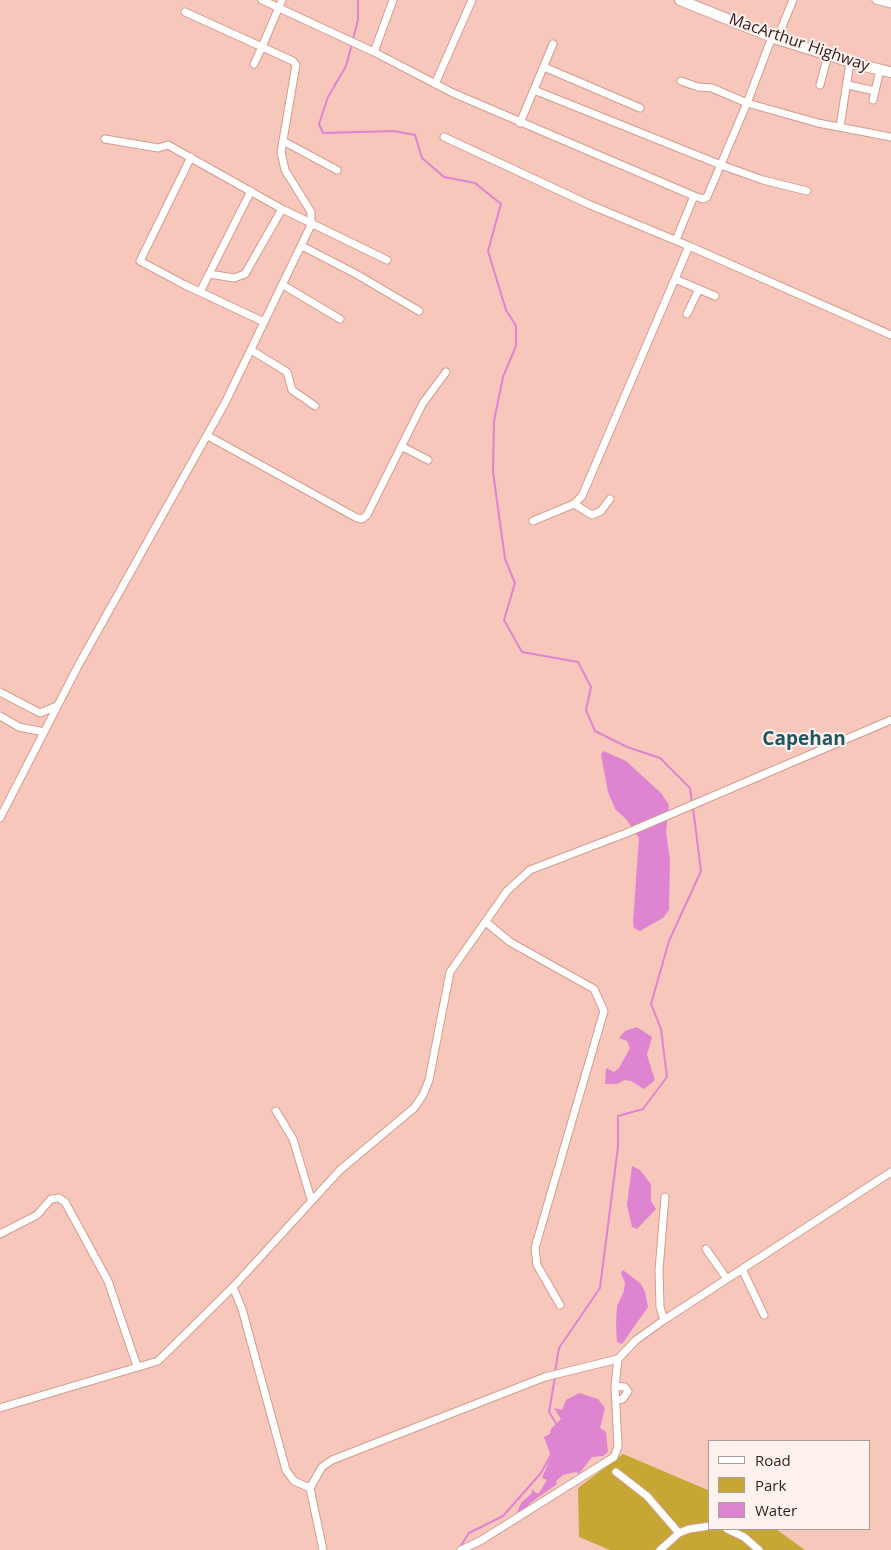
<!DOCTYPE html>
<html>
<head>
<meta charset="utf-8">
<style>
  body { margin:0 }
  #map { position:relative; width:891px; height:1550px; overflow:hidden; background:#f7c7bc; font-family:"Open Sans",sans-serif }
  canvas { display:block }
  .legend { position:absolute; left:708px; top:1440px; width:162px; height:90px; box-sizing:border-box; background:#fef2ef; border:1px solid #ac9c99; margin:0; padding:6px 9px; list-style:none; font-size:15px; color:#321c18 }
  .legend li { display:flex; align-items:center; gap:10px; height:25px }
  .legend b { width:25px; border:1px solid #ac9c99 }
</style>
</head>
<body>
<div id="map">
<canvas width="891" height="1550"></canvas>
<ul class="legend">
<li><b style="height:6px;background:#fff"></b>Road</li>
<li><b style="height:14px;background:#c6a734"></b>Park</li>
<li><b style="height:14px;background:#df84d1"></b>Water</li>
</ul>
</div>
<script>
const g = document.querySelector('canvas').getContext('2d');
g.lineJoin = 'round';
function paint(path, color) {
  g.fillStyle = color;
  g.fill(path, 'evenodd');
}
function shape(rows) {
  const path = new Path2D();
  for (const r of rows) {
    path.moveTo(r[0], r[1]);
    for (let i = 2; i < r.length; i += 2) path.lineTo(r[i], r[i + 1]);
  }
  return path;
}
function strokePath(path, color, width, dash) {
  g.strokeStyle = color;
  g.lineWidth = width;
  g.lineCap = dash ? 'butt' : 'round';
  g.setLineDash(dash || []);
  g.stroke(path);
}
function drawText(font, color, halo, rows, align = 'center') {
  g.font = font + ' "Open Sans",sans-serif';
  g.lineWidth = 4;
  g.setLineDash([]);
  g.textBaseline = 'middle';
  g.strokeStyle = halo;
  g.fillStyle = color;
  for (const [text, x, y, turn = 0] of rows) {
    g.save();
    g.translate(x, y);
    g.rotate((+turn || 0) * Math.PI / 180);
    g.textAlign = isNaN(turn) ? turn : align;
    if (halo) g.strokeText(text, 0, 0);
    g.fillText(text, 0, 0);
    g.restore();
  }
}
paint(shape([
  [623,1454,710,1491,710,1529,776,1529,805,1550,610,1550,579,1537,578,1488]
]), '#c6a734');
paint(shape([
  [603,751,626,761,661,793,669,805,666,832,670,860,669,910,663,918,640,931,634,928,633,922,639,838,626,819,615,809,608,792,601,755],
  [637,1027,652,1037,647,1055,655,1080,644,1089,631,1081,625,1080,617,1084,605,1084,606,1068,614,1072,619,1068,630,1048,627,1041,619,1038,625,1031],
  [632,1166,640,1170,651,1184,651,1201,656,1209,637,1229,632,1227,627,1205],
  [623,1270,641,1284,645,1292,648,1307,622,1344,617,1342,616,1324,617,1306,624,1291,625,1283,621,1273],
  [579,1393,598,1399,605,1408,600,1428,606,1432,608,1452,603,1456,592,1457,579,1474,576,1472,563,1475,556,1481,557,1484,529,1504,526,1510,518,1516,517,1513,521,1503,532,1493,532,1489,536,1493,539,1493,547,1480,542,1478,551,1456,544,1437,550,1434,551,1429,561,1419,554,1408,562,1410,566,1400]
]), '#df84d1');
strokePath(shape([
  [353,39,358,20,358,0],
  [352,44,346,66,328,97,319,124,323,133,394,131,415,135,422,158,444,177,475,183,501,204,488,251,506,310,516,326,516,346,503,377,494,421,493,472,505,559,515,583,504,620,522,652,578,662,591,687,586,710,595,731,627,747,660,758,690,788,692,803],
  [555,1372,559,1348,600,1288,618,1147,618,1116,643,1109,667,1077,661,1029,651,1004,669,941,701,871,693,808],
  [555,1377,549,1412,557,1425],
  [460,1547,469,1533,503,1516,541,1473,552,1453]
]), '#df84d1', 2);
const minor = shape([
  [262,0,374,52,453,93,694,196],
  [876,0,891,4],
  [185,12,262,47,254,64],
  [777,39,793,0],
  [374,52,393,0],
  [544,67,640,108],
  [681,81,698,87,712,88,747,103,818,123,891,137],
  [435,84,472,0],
  [820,85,828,55],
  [848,85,875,91],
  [534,90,721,165,763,180,807,191],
  [873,100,880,70],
  [520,123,553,44],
  [840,127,850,62],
  [444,137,588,204,689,246,582,496,574,504,533,521],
  [105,139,158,148,168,145,282,209,387,260],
  [283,141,337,170],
  [191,157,140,261,183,284,264,322],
  [676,240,694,196,703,199,707,197,747,103,772,37],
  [302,246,356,274,419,311],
  [689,246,891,335],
  [209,274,234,278,245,274,282,209],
  [675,279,715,296],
  [283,285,340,319],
  [200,292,251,191],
  [687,314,699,289],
  [251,350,287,372,292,390,315,406],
  [208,436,357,518,362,519,367,515,423,403,446,372],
  [401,446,428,460],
  [574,504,592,515,601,511,610,499],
  [0,692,40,713,57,706],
  [0,716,19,727,44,732],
  [0,818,78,666,225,403,311,225,311,212,285,170,281,152,296,65,293,61,262,47,282,0],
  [486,922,510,942,594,989,604,1011,535,1248,537,1265,560,1305],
  [276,1111,293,1139,311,1199],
  [0,1234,37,1215,51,1199,59,1198,65,1202,108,1281,137,1366],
  [706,1249,727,1279],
  [742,1269,764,1315],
  [233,1287,242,1309,286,1470,294,1481,310,1488],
  [664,1320,660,1307,659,1270,665,1197],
  [615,1386,625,1387,628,1391,623,1399,616,1400],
  [0,1408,158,1361,233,1287,340,1170,414,1108,423,1095,429,1080,450,972,507,891,530,870,629,832,891,720],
  [616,1472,647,1496,679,1533],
  [727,1529,744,1537,759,1550],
  [323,1550,310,1488,322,1467,332,1460,545,1377,618,1359,636,1340,664,1320,891,1172],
  [461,1550,480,1541,614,1457,618,1447,615,1386,618,1359],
  [660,1550,679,1533,689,1529,710,1526]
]);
const highway = shape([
  [680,0,777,39,864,66,891,72]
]);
strokePath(minor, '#d49b8e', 9);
strokePath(highway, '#d49b8e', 12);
strokePath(minor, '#fff', 7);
strokePath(highway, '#fff', 10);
drawText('16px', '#321c18', '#fef2ef', [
  ["MacArthur Highway",799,43,19]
]);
drawText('bold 19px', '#1e5661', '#fef2ef', [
  ["Capehan",804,740]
]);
</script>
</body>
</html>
